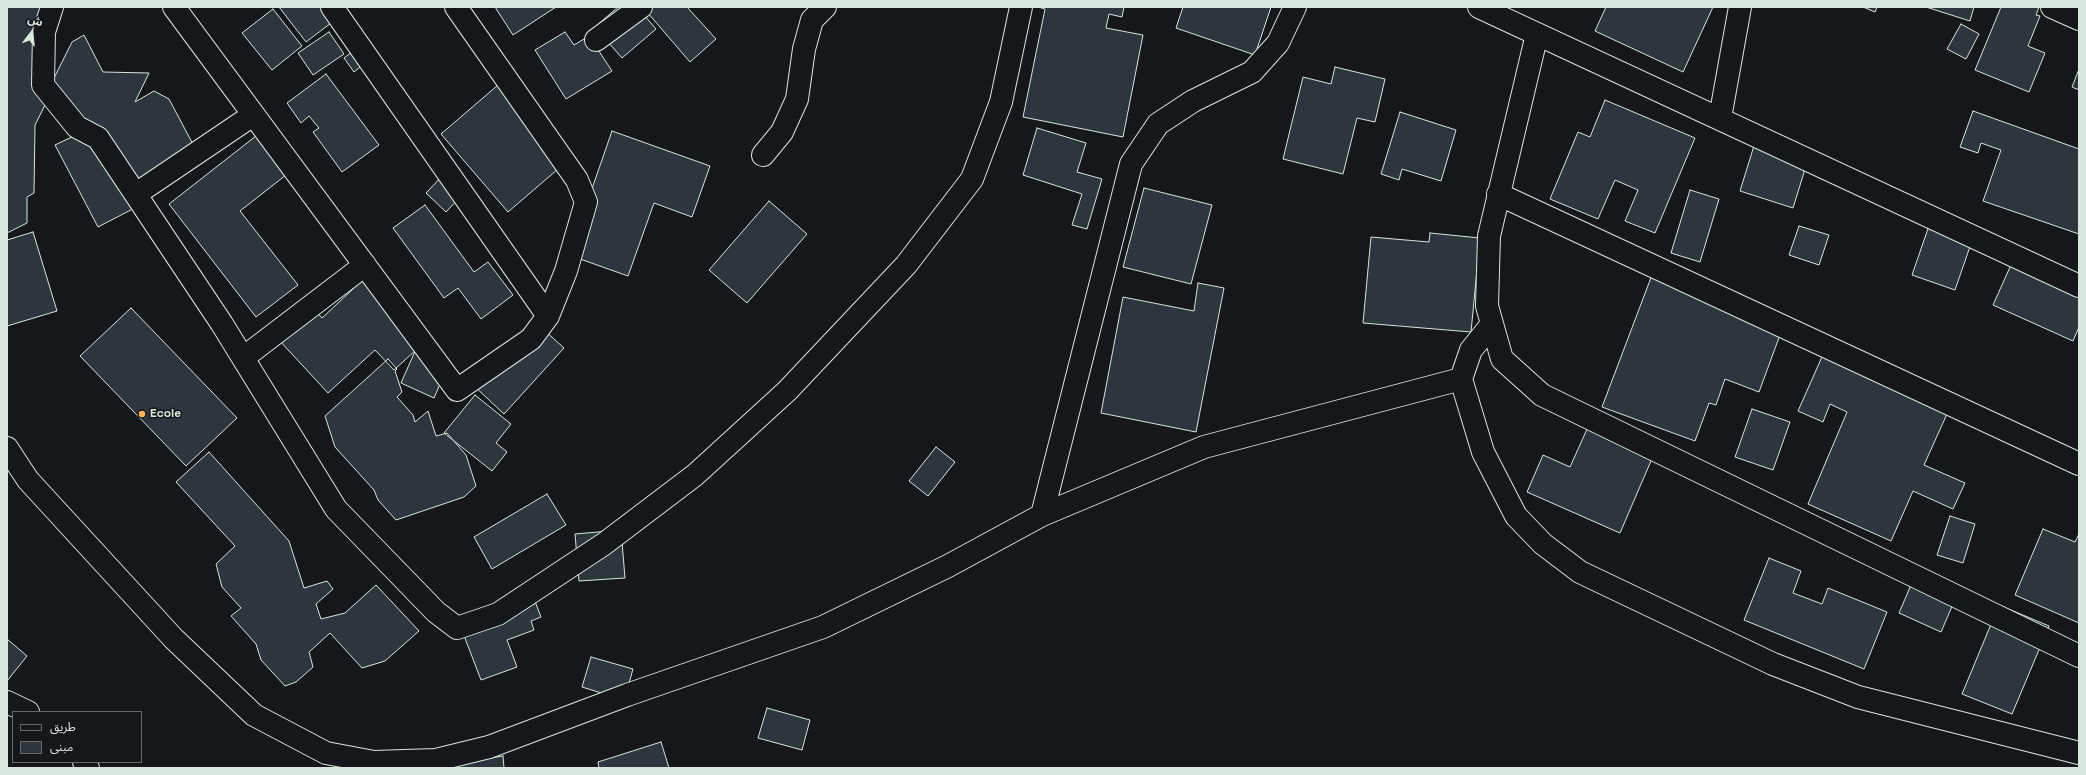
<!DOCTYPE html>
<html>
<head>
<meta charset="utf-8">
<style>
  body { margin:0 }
  #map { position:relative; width:2086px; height:775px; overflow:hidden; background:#14181c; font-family:"Space Grotesk","Noto Sans Arabic",sans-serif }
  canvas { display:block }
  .frame { position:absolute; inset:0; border:8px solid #d8e6dc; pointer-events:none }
  .legend { position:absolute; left:12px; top:711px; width:130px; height:52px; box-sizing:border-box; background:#14181c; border:1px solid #626a69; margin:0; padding:5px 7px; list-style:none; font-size:12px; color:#d8e6dc }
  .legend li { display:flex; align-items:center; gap:8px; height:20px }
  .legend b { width:20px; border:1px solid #626a69 }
  .north { position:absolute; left:12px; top:12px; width:40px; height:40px; -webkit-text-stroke:3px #14181c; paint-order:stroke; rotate:16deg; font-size:11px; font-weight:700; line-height:16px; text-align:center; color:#d8e6dc }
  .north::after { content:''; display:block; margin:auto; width:14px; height:18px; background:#d8e6dc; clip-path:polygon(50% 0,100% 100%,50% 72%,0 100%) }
</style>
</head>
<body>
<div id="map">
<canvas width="2086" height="775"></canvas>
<div class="frame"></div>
<ul class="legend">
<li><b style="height:5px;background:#14181c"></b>طريق</li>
<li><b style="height:11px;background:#2c363c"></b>مبنى</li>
</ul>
<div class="north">ش</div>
</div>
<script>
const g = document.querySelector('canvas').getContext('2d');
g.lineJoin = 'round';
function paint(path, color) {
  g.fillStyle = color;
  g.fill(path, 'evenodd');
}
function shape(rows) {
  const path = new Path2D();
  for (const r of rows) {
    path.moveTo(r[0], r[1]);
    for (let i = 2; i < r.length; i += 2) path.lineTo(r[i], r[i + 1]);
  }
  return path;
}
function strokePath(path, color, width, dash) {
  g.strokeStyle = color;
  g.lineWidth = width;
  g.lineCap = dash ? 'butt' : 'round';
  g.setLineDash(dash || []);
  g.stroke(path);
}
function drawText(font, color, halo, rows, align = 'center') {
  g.font = font + ' "Space Grotesk",sans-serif';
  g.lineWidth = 3;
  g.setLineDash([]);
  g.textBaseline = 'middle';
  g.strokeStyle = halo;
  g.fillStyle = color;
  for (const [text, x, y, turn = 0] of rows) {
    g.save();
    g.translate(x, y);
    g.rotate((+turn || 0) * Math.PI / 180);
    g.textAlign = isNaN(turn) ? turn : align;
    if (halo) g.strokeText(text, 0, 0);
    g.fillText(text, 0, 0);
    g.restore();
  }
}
const building = shape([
  [7,7,47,7,46,94,72,42,84,35,103,72,149,73,135,102,154,91,169,99,195,148,150,171,150,200,98,227,55,145,76,135,45,105,35,125,34,193,27,197,27,223,7,233,7,7],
  [279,7,332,7,339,17,306,42,279,7],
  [495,7,556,7,513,35,495,7],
  [618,7,640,7,638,8,656,29,622,58,595,27,618,7],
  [652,7,687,7,716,39,690,62,647,12,652,7],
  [1124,7,1122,17,1109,14,1106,28,1143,35,1123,137,1023,117,1045,9,1038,7,1124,7],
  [1183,7,1271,7,1255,55,1176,28,1183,7],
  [1606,7,1713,7,1683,72,1595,31,1606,7],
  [1863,7,1877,7,1875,12,1863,7],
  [1926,7,1974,7,1970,21,1926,7],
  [2001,7,2039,7,2036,15,2040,16,2028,46,2045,53,2029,92,1975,70,2001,7],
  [273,9,302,46,272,70,242,33,273,9],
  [1961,24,1979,34,1966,59,1947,49,1961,24],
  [329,32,344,54,313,75,298,53,329,32],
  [565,32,574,45,589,36,612,71,566,99,535,50,565,32],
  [361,45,372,58,354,72,344,58,361,45],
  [1335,67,1385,79,1375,122,1357,118,1343,174,1283,159,1303,77,1331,84,1335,67],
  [2079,69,2079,90,2072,87,2079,69],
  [326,74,379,145,342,172,313,132,319,128,309,116,301,123,287,103,326,74],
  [498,85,565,163,508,212,441,134,498,85],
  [1605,100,1695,138,1655,233,1625,221,1638,190,1615,180,1598,219,1550,199,1578,132,1590,137,1605,100],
  [1973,111,2079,149,2079,234,1983,201,2001,150,1981,143,1978,153,1960,147,1973,111],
  [1400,112,1456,130,1441,181,1402,169,1399,180,1381,174,1400,112],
  [1037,128,1086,143,1077,172,1102,179,1087,229,1072,225,1082,194,1023,175,1037,128],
  [612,131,710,166,692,217,654,203,628,276,569,255,612,131],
  [256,136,286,175,240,211,298,285,256,317,169,204,256,136],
  [1757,136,1810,153,1793,208,1740,191,1757,136],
  [446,172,466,191,446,212,426,193,446,172],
  [1144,188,1212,205,1191,284,1123,267,1144,188],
  [1690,190,1719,199,1700,262,1671,253,1690,190],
  [769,201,807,234,747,303,709,270,769,201],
  [425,205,474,272,488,262,513,295,481,319,458,288,444,298,393,228,425,205],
  [1932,217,1975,232,1955,290,1912,275,1932,217],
  [1799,226,1829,235,1819,265,1789,255,1799,226],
  [33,232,57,311,7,326,7,240,33,232],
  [1430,233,1480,238,1471,332,1363,323,1371,237,1429,242,1430,233],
  [2015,256,2079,285,2079,327,2073,341,1993,305,2015,256],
  [368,275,428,339,394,370,375,350,328,393,278,339,312,307,322,318,368,275],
  [1652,275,1784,324,1759,392,1725,379,1716,405,1709,403,1695,441,1602,407,1652,275],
  [1198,283,1224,288,1196,432,1101,413,1123,297,1194,311,1198,283],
  [131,308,237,418,186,466,80,356,131,308],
  [533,320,564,348,504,414,473,385,533,320],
  [416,349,449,363,434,398,401,383,416,349],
  [1825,350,1951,405,1924,465,1965,483,1953,509,1913,491,1891,541,1808,504,1847,412,1830,404,1823,422,1798,411,1825,350],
  [388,359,397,369,395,371,402,392,397,397,413,415,415,422,428,411,436,436,447,433,466,455,476,486,464,497,396,520,378,500,374,490,335,447,325,416,388,359],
  [475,395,511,424,496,443,507,452,492,471,444,433,475,395],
  [1752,409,1790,422,1773,470,1735,457,1752,409],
  [1592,418,1657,447,1620,533,1527,492,1543,455,1570,467,1592,418],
  [936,447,955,462,928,496,909,481,936,447],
  [209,452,289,541,304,588,327,581,333,589,316,604,321,619,345,613,376,585,419,631,385,661,362,668,330,633,309,652,313,667,296,682,285,686,261,660,256,644,231,616,241,608,222,587,216,564,235,546,176,482,209,452],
  [547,494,566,525,492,569,474,537,547,494],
  [1950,516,1975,524,1963,563,1937,555,1950,516],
  [2043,529,2075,542,2079,534,2079,623,2015,595,2043,529],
  [621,530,625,578,579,581,575,534,621,530],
  [1769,558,1801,571,1793,593,1822,604,1828,588,1887,612,1864,669,1744,620,1769,558],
  [1917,571,1959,590,1941,632,1899,613,1917,571],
  [531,591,541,617,531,621,534,630,507,640,517,667,481,680,463,633,531,591],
  [1999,605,2049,626,2012,714,1962,694,1999,605],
  [7,639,27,656,7,681,7,639],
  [591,657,633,669,626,694,610,689,608,695,582,687,591,657],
  [767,708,810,720,802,750,758,738,767,708],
  [661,742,669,768,599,768,598,762,661,742],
  [503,756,504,768,429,768,503,756]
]);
paint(building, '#2c363c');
strokePath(building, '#d8e6dc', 1);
const minor = shape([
  [52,7,44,32,43,85,77,127,98,138,222,324,336,509,436,612,457,628,498,614,604,544,695,475,787,391,906,265,972,179,1001,102,1021,7],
  [174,7,457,390,531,339,548,316,566,271,586,202,577,180,456,7],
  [332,7,548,316],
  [1479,7,2079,286],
  [2052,7,2079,19],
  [1537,34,1489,236,1487,306,1502,359,1542,395,2079,656],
  [596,40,641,7],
  [1720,118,1740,7],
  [763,155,782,132,797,99,804,49,812,20,825,7],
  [136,194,253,115],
  [1498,194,2079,464],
  [1492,324,1471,350,1461,379,1483,452,1516,516,1543,544,1580,572,1773,664,1858,697,2079,753],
  [243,358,365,265],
  [7,448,28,480,174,639,254,715,326,753,374,762,436,760,489,747,627,695,823,627,948,566,1042,515,1204,447,1461,379],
  [1042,515,1131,164,1158,124,1193,101,1252,72,1278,43,1295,7],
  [7,702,28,712],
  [84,762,88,768]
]);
strokePath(minor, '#d8e6dc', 24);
strokePath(minor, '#14181c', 22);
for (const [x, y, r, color] of [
  [142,414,4,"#ffb74d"]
]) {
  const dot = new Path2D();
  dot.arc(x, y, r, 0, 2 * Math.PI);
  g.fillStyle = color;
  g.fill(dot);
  strokePath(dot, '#14181c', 1.5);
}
drawText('bold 12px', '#d8e6dc', '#14181c', [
  ["Ecole",150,414]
], 'left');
</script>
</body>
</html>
